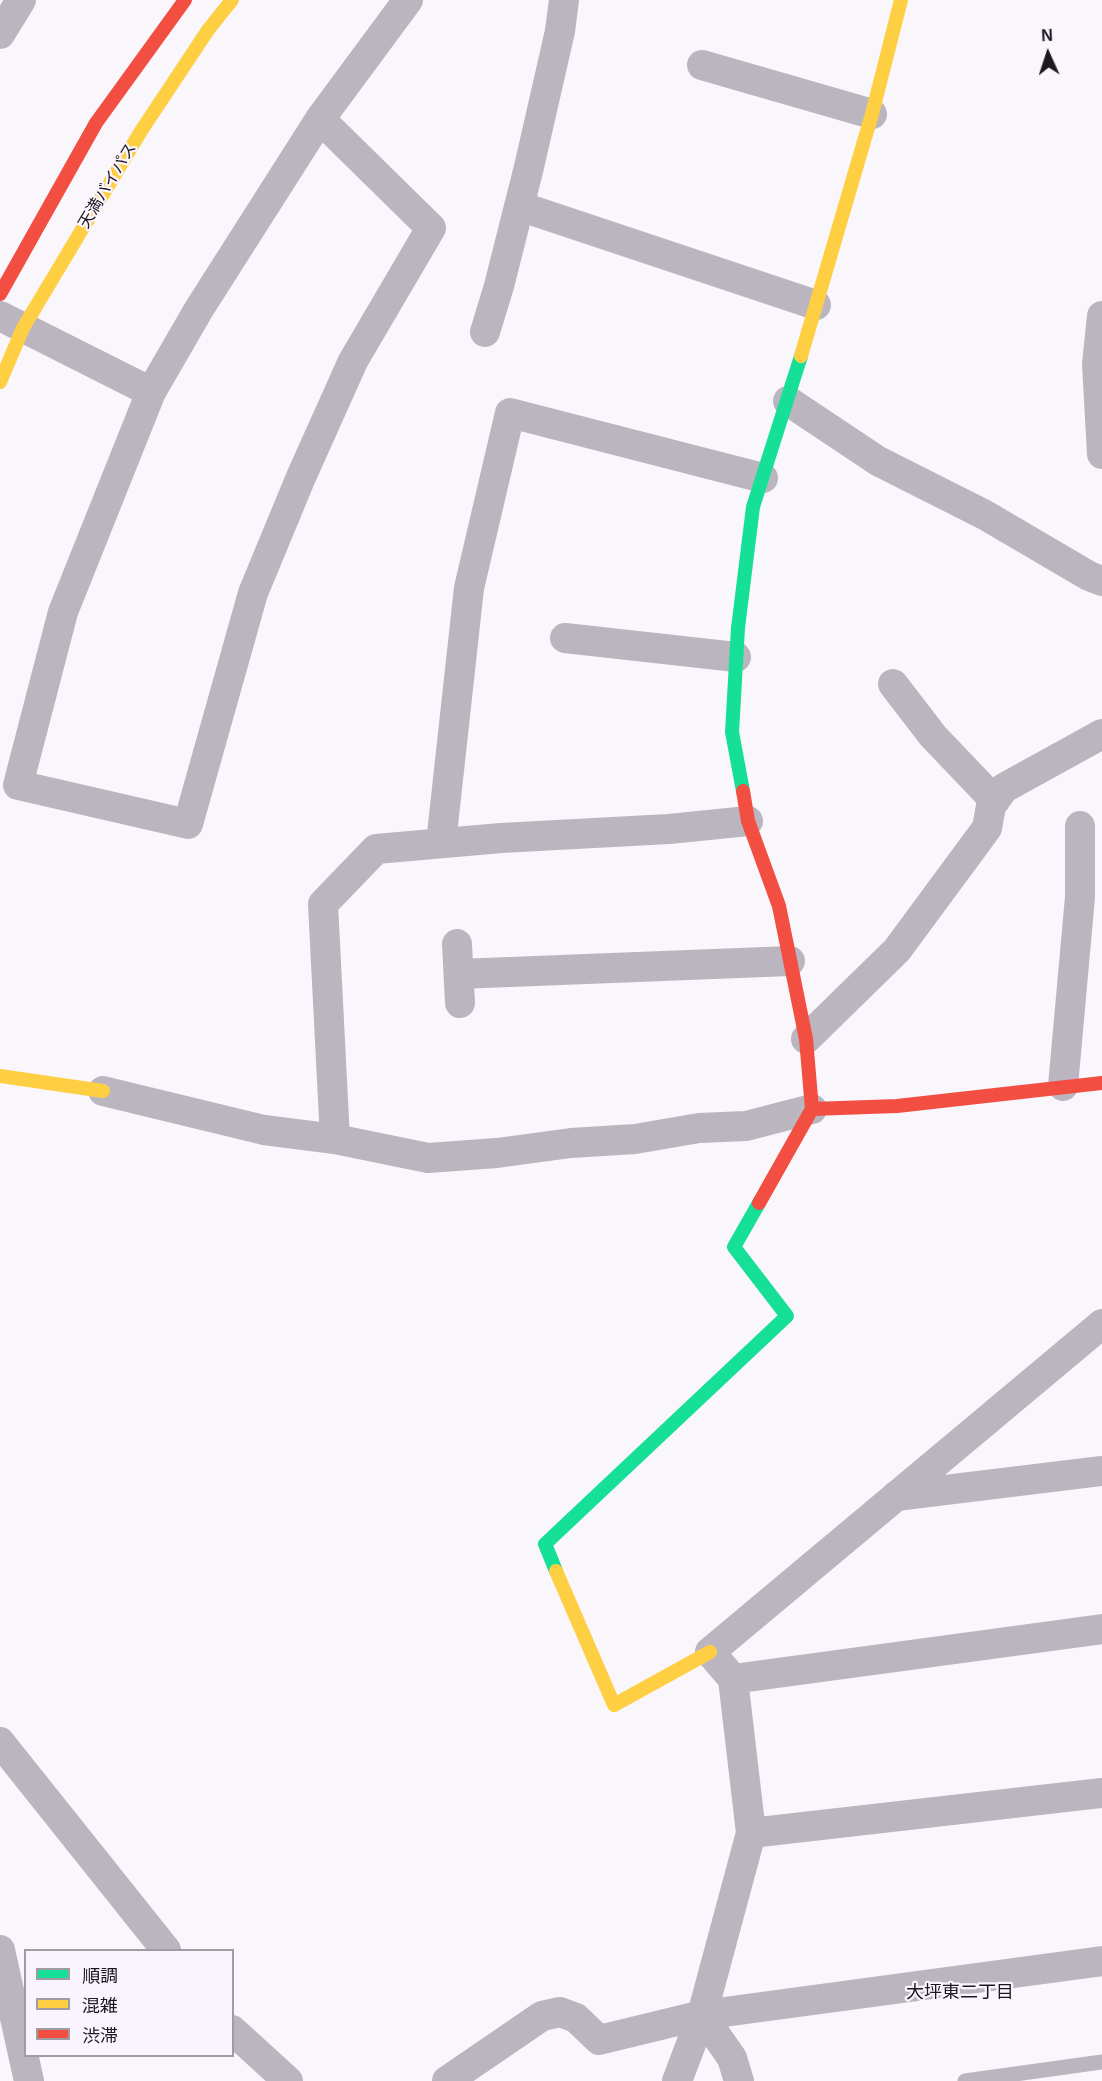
<!DOCTYPE html>
<html>
<head>
<meta charset="utf-8">
<style>
  body { margin:0 }
  #map { position:relative; width:1102px; height:2081px; overflow:hidden; background:#f9f6fc; font-family:Arial,"Noto Sans JP",sans-serif }
  canvas { display:block }
  .legend { position:absolute; left:24px; top:1949px; width:210px; height:108px; box-sizing:border-box; background:#faf4fe; border:2px solid #a19ca4; margin:0; padding:8px 10px; list-style:none; font-size:18px; color:#1c191e }
  .legend li { display:flex; align-items:center; gap:12px; height:30px }
  .legend b { width:30px; border:2px solid #a19ca4 }
  .north { position:absolute; left:1018px; top:24px; width:60px; height:60px; -webkit-text-stroke:4px #faf4fe; paint-order:stroke; rotate:357deg; font-size:16px; font-weight:700; line-height:24px; text-align:center; color:#1c191e }
  .north::after { content:''; display:block; margin:auto; width:21px; height:27px; background:#1c191e; clip-path:polygon(50% 0,100% 100%,50% 72%,0 100%) }
</style>
</head>
<body>
<div id="map">
<canvas width="1102" height="2081"></canvas>
<ul class="legend">
<li><b style="height:8px;background:#16e098"></b>順調</li>
<li><b style="height:8px;background:#ffcf43"></b>混雑</li>
<li><b style="height:8px;background:#f24e42"></b>渋滞</li>
</ul>
<div class="north">N</div>
</div>
<script>
const g = document.querySelector('canvas').getContext('2d');
g.lineJoin = 'round';
function shape(rows) {
  const path = new Path2D();
  for (const r of rows) {
    path.moveTo(r[0], r[1]);
    for (let i = 2; i < r.length; i += 2) path.lineTo(r[i], r[i + 1]);
  }
  return path;
}
function strokePath(path, color, width, dash) {
  g.strokeStyle = color;
  g.lineWidth = width;
  g.lineCap = dash ? 'butt' : 'round';
  g.setLineDash(dash || []);
  g.stroke(path);
}
function drawText(font, color, halo, rows, align = 'center') {
  g.font = font + ' Arial,"Noto Sans JP",sans-serif';
  g.lineWidth = 4.5;
  g.setLineDash([]);
  g.textBaseline = 'middle';
  g.strokeStyle = halo;
  g.fillStyle = color;
  for (const [text, x, y, turn = 0] of rows) {
    g.save();
    g.translate(x, y);
    g.rotate((+turn || 0) * Math.PI / 180);
    g.textAlign = isNaN(turn) ? turn : align;
    if (halo) g.strokeText(text, 0, 0);
    g.fillText(text, 0, 0);
    g.restore();
  }
}
strokePath(shape([
  [965,2081,1102,2062]
]), '#bbb5bf', 15);
strokePath(shape([
  [0,34,21,0],
  [702,65,872,114],
  [320,119,431,228,353,361,301,477,253,593,188,824,18,785,63,612,151,392,199,309,320,119,408,0],
  [519,206,816,305],
  [0,316,151,392],
  [1102,316,1097,364,1102,454],
  [485,332,499,286,529,167,560,31,564,0],
  [788,401,878,461,985,515,1089,576,1102,581],
  [565,638,736,657],
  [893,684,933,736,995,801],
  [441,843,469,588,510,413,763,478],
  [457,944,460,1003],
  [459,974,790,961],
  [806,1039,897,950,987,828,991,806,1004,788,1102,734],
  [1063,1086,1080,897,1080,826],
  [103,1091,264,1130,335,1139,428,1158,497,1153,571,1143,635,1139,699,1128,746,1126,812,1109],
  [335,1139,323,904,376,849,501,838,669,829,748,821],
  [896,1496,1102,1471],
  [733,1679,1102,1629],
  [0,1742,166,1950],
  [751,1833,1102,1793],
  [0,1950,29,2081],
  [702,2015,732,2058,739,2081],
  [232,2030,288,2081],
  [447,2081,542,2016,560,2012,576,2018,599,2040,702,2015,1102,1961],
  [677,2081,702,2015,751,1833,733,1679,710,1652,1102,1324]
]), '#bbb5bf', 30);
strokePath(shape([
  [743,791,732,732,738,628,753,507,801,356],
  [556,1571,545,1544,787,1316,734,1247,759,1203]
]), '#16e098', 14);
strokePath(shape([
  [801,356,872,114,901,0],
  [0,382,23,328,141,131,208,30,232,0],
  [0,1076,103,1091],
  [556,1571,614,1705,710,1652]
]), '#ffcf43', 14);
strokePath(shape([
  [0,294,96,123,185,0],
  [743,791,748,821,779,906,806,1039,812,1109,759,1203],
  [812,1109,897,1106,1102,1083]
]), '#f24e42', 14);
drawText('16px', '#1c191e', '#faf4fe', [
  ["天満バイパス",108,186,-59]
]);
drawText('18px', '#1c191e', '#faf4fe', [
  ["大坪東二丁目",960,1993]
]);
</script>
</body>
</html>
